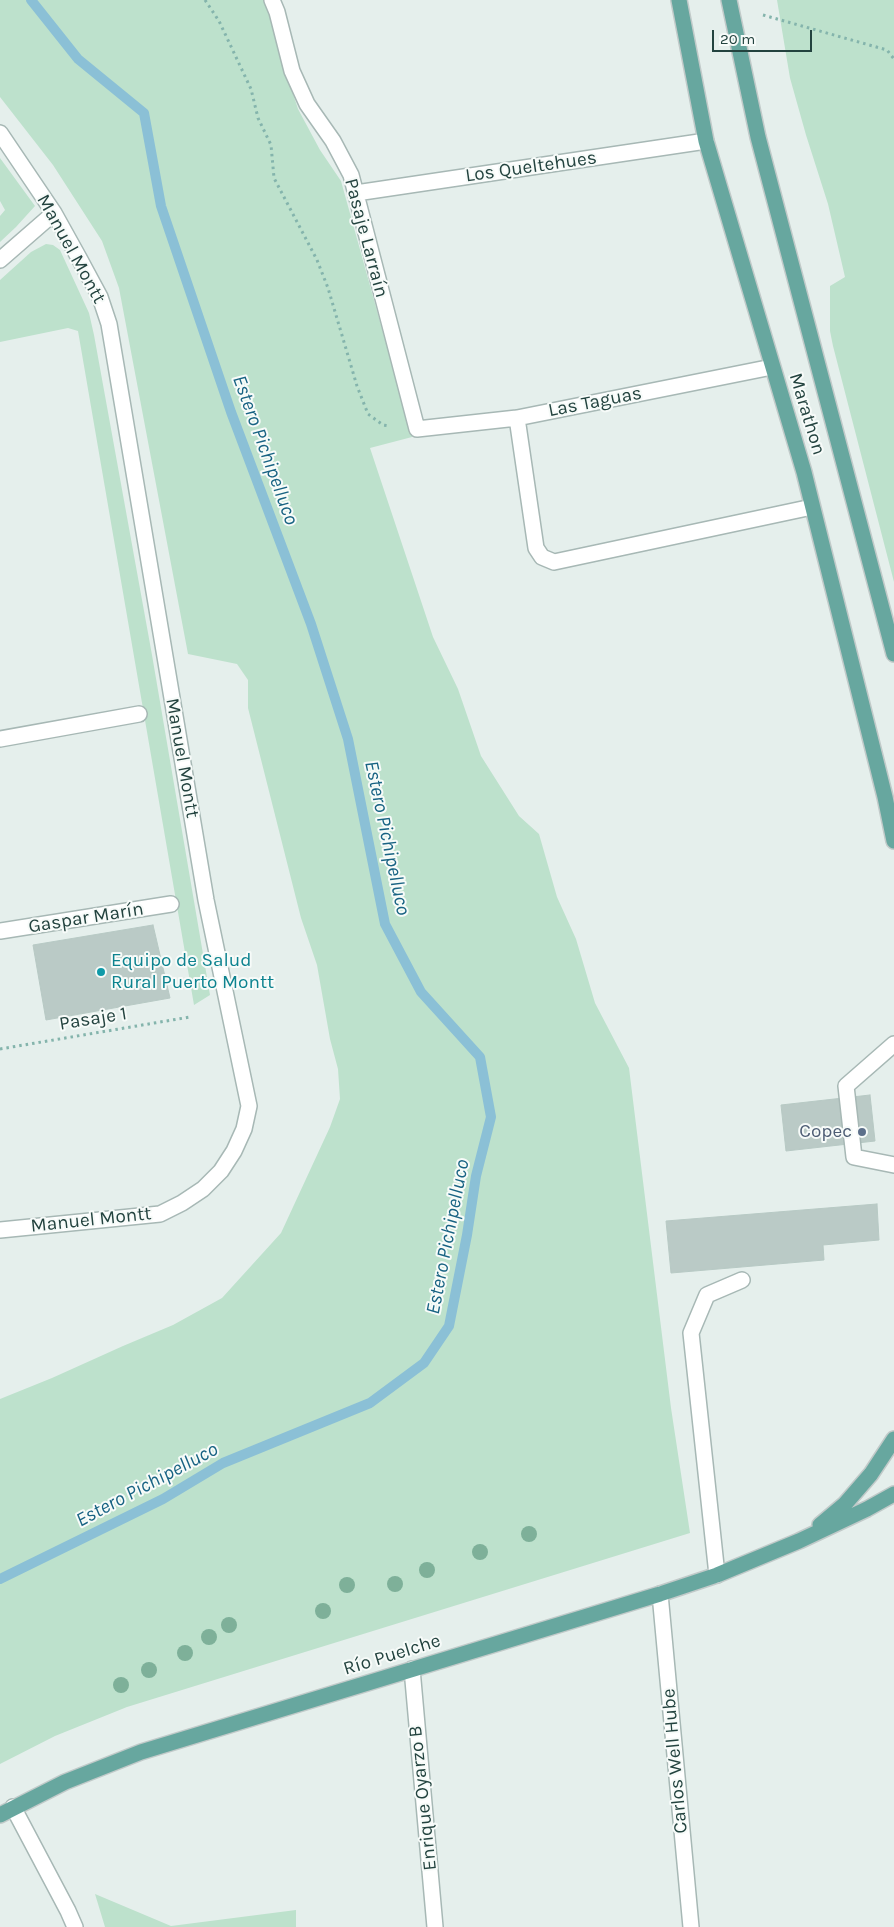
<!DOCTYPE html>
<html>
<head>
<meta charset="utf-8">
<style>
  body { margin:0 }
  #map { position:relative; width:894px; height:1927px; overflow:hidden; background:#e5efec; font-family:Karla,sans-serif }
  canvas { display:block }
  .scale { position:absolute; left:712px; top:30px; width:100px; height:22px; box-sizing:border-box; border:2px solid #23433f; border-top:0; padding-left:6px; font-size:15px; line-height:18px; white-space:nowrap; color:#23433f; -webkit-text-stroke:4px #f7fbf9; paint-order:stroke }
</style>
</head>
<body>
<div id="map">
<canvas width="894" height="1927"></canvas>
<div class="scale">20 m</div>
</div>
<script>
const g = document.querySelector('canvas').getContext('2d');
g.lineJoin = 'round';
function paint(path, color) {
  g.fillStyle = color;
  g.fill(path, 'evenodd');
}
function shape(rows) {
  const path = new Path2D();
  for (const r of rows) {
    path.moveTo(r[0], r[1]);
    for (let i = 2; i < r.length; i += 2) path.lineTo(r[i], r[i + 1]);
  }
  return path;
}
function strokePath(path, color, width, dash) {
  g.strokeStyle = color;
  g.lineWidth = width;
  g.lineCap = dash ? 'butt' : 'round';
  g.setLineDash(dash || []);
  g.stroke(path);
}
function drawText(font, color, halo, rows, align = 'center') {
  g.font = font + ' Karla,sans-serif';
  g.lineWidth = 4;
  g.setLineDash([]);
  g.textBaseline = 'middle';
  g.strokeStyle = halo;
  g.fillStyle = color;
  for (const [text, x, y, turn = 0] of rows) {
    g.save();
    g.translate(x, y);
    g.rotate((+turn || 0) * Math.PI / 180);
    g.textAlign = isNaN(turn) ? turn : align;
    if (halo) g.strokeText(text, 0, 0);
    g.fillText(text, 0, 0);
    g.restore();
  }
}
paint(shape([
  [0,0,265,0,271,15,284,66,298,109,320,150,341,181,412,437,370,448,433,637,458,689,481,756,519,816,539,834,557,897,576,939,595,1003,629,1068,671,1408,690,1533,127,1707,55,1736,0,1764,0,1399,52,1378,123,1346,173,1325,222,1298,281,1233,330,1127,340,1099,338,1069,330,1039,317,965,301,918,248,708,248,680,237,664,188,654,119,288,102,241,53,165,0,97],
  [777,0,894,0,894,582,833,346,830,331,830,286,845,277,828,204,806,135,790,78],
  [0,158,35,206,16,227,0,242,0,216,5,210,0,201],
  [46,244,53,245,60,250,89,313,94,335,152,655,210,995,194,1005,78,331,68,328,0,342,0,280,31,252],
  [95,1894,171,1926,296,1910,296,1927,105,1927]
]), '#bde1cc');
strokePath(shape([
  [0,1579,163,1499,223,1463,370,1403,424,1363,449,1326,467,1235,476,1176,491,1117,480,1057,421,992,385,924,348,739,311,624,231,412,161,206,144,113,78,59,31,0]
]), '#8bc0d6', 10);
const building = shape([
  [153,925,170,998,46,1020,33,945,153,925],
  [870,1095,875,1141,786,1151,781,1105,870,1095],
  [877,1204,879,1240,823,1245,824,1260,671,1273,666,1221,877,1204]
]);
paint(building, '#bacac6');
strokePath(building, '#b7c9c4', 1);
const minor = shape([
  [272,0,277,12,292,71,307,104,333,141,351,175,417,429,517,418,772,367],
  [0,133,54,213,79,258,100,297,109,324,206,900,249,1106,244,1129,234,1151,221,1171,203,1189,182,1203,160,1214,0,1230],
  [356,193,706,141],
  [0,260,54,213],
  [517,418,536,548,542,557,554,562,812,507],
  [0,739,139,714],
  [0,931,171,904],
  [894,1044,846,1086,854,1157,894,1165],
  [717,1575,691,1333,707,1295,742,1280],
  [660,1594,691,1927],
  [412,1669,435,1927],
  [13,1807,68,1911,75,1927]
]);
const major = shape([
  [679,0,706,141,804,472,885,797,894,841],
  [729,0,758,137,894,654],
  [820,1525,845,1504,871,1474,894,1439],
  [0,1815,65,1782,141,1752,660,1594,717,1575,799,1541,867,1509,894,1494]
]);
strokePath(minor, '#a7b8b5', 18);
strokePath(major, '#c1cac9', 18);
strokePath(shape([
  [205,0,219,21,251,89,258,118,271,145,274,178,317,260,328,288,357,386,368,414,383,425,390,426],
  [763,15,887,50,894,59],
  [0,1049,190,1017]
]), '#84b4ac', 3, [2.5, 4]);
strokePath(minor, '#fff', 15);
strokePath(major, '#67a79f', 15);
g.fillStyle = '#7eb099';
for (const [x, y] of [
  [529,1534],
  [480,1552],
  [427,1570],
  [395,1584],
  [347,1585],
  [323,1611],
  [229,1625],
  [209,1637],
  [185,1653],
  [149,1670],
  [121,1685]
]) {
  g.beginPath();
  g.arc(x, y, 8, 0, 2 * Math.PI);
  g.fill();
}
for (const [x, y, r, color] of [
  [101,972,5,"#0f9aa8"],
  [862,1132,5,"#5c6f8a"]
]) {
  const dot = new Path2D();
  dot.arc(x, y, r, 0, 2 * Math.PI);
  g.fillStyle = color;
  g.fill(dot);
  strokePath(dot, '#f7fbf9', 2);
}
drawText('19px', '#23433f', '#f7fbf9', [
  ["Los Queltehues",531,167,-8],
  ["Pasaje Larraín",366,238,75],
  ["Manuel Montt",71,249,61],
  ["Las Taguas",595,402,-11],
  ["Marathon",807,414,73],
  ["Manuel Montt",182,758,80],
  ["Gaspar Marín",86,918,-9],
  ["Pasaje 1",93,1019,-9],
  ["Manuel Montt",91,1220,-6],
  ["Río Puelche",392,1655,-17],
  ["Carlos Well Hube",675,1761,-95],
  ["Enrique Oyarzo B",423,1798,-96]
]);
drawText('19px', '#0d838f', '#f7fbf9', [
  ["Equipo de Salud",111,961],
  ["Rural Puerto Montt",111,983]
], 'left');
drawText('19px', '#4e5e75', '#f7fbf9', [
  ["Copec",852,1132]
], 'right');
drawText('italic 20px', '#186383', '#f7fbf9', [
  ["Estero Pichipelluco",265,450,70],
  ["Estero Pichipelluco",387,838,78],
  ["Estero Pichipelluco",448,1237,-79],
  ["Estero Pichipelluco",147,1485,-28]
]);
</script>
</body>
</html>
